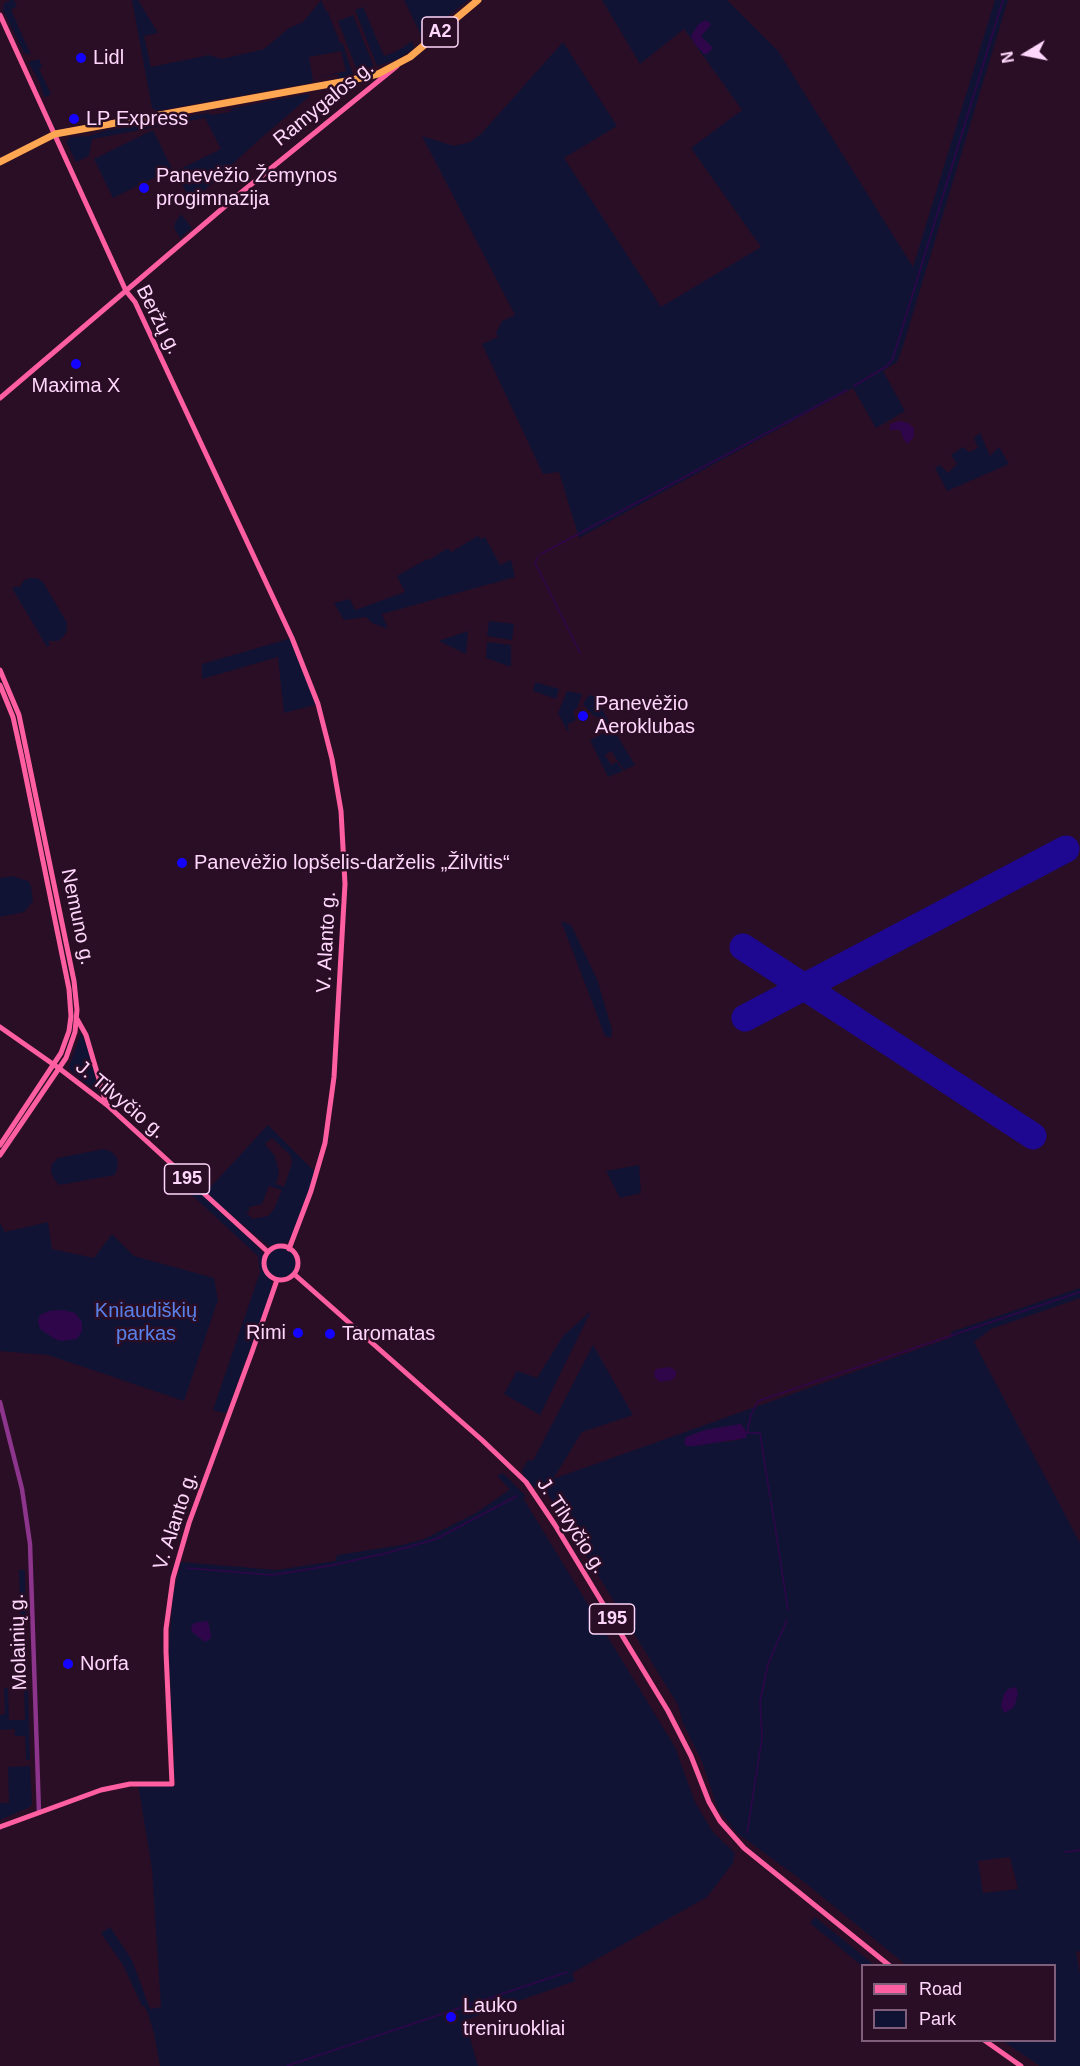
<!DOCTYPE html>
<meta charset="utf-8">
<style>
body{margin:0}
#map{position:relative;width:1080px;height:2066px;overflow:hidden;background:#2a0e26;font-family:Helvetica,sans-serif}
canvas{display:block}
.legend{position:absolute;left:861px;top:1964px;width:195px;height:78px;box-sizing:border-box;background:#2a0e26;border:2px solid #7f5e7c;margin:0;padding:8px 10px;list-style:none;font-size:18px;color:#ffd7fc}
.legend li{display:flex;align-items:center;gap:12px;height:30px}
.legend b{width:30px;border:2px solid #7f5e7c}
.north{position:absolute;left:996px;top:24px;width:60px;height:60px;-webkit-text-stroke:4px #2a0e26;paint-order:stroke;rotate:260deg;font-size:16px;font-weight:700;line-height:24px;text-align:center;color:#ffd7fc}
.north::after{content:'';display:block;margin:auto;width:21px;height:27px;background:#ffd7fc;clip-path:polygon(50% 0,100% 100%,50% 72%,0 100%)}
</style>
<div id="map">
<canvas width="1080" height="2066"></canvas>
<ul class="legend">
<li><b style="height:8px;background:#ff5ea0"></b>Road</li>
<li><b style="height:16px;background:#111335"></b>Park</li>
</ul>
<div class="north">N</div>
</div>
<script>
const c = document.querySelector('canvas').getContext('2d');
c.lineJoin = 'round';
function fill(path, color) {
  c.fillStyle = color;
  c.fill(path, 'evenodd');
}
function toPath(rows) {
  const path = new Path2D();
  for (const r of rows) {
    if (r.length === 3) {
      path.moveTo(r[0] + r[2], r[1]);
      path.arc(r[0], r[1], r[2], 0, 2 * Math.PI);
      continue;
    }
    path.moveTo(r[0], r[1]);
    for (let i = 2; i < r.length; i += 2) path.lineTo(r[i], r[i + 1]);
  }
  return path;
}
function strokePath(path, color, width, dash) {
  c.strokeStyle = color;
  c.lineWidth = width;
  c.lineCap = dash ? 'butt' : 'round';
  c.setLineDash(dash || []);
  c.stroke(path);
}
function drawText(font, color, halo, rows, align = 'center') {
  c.font = font + ' Helvetica,sans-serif';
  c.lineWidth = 5;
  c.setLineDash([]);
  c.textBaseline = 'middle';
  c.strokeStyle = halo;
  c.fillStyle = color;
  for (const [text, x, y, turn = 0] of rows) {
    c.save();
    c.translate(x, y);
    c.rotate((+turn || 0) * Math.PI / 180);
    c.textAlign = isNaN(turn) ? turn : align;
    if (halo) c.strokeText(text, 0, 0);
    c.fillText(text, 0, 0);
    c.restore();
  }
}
fill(toPath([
 [11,0,14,0,17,6,11,10,31,55,24,53,3,10,4,3],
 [132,0,138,0,158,33,144,36,151,67,209,55,222,59,264,49,289,28,303,22,321,0,326,11,328,12,340,43,343,44,353,75,338,79,339,74,317,78,346,71,341,51,309,57,313,81,310,83,156,111,152,108],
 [404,0,468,0,422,37],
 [602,0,727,0,778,51,913,267,995,0,1008,0,903,346,897,362,883,371,905,411,876,428,853,388,579,538,559,472,543,474,482,344,498,337,496,333,502,321,515,315,422,136,454,146,470,142,481,134,563,42,617,126,564,158,661,307,761,247,691,148,742,110,684,29,640,64],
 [363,7,384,56,399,50,412,41,414,48,398,59,377,66,355,10],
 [353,15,374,67,357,70,338,21],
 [39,59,42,67,39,69,51,94,48,96,44,97,39,81,28,62],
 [308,94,310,96,261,138,200,194,193,206,176,171,221,149,205,118,92,139,89,156,76,162,66,142,70,137,89,136,104,131,208,113,212,115,230,112,233,108],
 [153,130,172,169,113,198,94,159],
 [181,214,192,228,180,238,174,228,175,223],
 [980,433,990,456,999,447,1009,464,947,491,935,468,940,465,948,473,957,464,951,455,963,447,969,452,978,448,974,438],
 [478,536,481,539,485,537,500,565,511,560,515,577,382,614,388,629,372,623,366,617,344,620,334,603,350,599,355,610,405,592,397,576,427,559,429,560,448,548,451,552],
 [30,578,37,578,43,582,67,623,67,630,64,636,58,641,48,641,50,645,47,647,12,588,17,586,19,588,24,580],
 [489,621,514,624,512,640,487,636],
 [468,631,466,654,439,641],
 [292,638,318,704,284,713,278,657,202,679,202,664],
 [487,642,511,645,511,667,486,658],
 [535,682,559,689,556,699,533,691],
 [567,691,582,694,577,708,573,712,576,720,567,725,569,731,568,732,558,713],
 [589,695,595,696,610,724,605,728,601,720,592,714,583,704],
 [613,729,635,765,624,770,611,751,605,755,611,765,617,762,623,771,608,777,590,740],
 [12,876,28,881,31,886,33,901,24,912,0,917,0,878],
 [561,921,571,925,597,979,612,1030,611,1038,605,1036],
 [81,1033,88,1049,98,1089,97,1092,71,1071,69,1067],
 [268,1125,317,1174,301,1221,288,1242,271,1246,267,1245,205,1193],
 [272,1138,290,1155,292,1163,284,1187,276,1184,279,1173,275,1156,265,1144],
 [269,1186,282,1190,274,1209,268,1216,253,1219,246,1213,249,1211,249,1207,262,1204],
 [104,1149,112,1152,117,1158,118,1166,115,1175,59,1185,54,1179,51,1172,52,1164,58,1158],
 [639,1165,641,1193,620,1198,606,1171],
 [173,1168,259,1248,263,1254,263,1269,272,1282,270,1295,227,1411,224,1413,213,1410,260,1272,258,1256,168,1173],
 [48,1222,52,1249,94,1258,112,1234,134,1256,214,1278,218,1300,184,1401,48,1355,0,1351,0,1223,5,1232],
 [281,1263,15],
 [1080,1288,1080,1298,991,1329,974,1342,1080,1543,1080,1951,1076,1952,1080,1974,1080,2066,1040,2066,1003,2041,1054,2040,1054,1966,906,1965,804,1882,737,1833,718,1809,702,1762,682,1721,678,1705,541,1483,535,1488,524,1476,522,1470,528,1460,533,1461,593,1345,633,1415,582,1432,553,1479,952,1337,951,1332],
 [741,1424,747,1433,739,1440,687,1446],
 [1010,1857,1018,1889,983,1893,978,1861],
 [591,1311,540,1415,504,1394,517,1371,537,1378,563,1336],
 [503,1473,526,1496,523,1498,675,1747,695,1802,713,1832,735,1853,733,1863,707,1897,572,1973,575,1981,465,2020,478,2066,160,2066,154,2033,147,2011,144,2006,142,2006,123,1965,101,1933,110,1927,132,1960,150,2009,161,2007,152,1869,138,1784,176,1783,174,1776,174,1739,172,1727,169,1650,173,1595,181,1562,276,1570,335,1561,337,1555,402,1545,424,1539,476,1513,509,1490,509,1488,497,1476],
 [19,1570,25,1570,27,1679,22,1679],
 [24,1684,28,1684,30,1760,26,1760,25,1736,15,1736,15,1729,0,1730,0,1715,5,1714,4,1688,8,1688,9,1720,25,1720],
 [30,1766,32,1804,30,1807,0,1820,0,1803,9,1803,8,1767],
 [815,1917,872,1963,870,1965,862,1966,810,1923]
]), '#111335');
fill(toPath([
 [705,20,709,22,711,25,701,36,713,48,707,54,704,54,694,43,691,36,698,25],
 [899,421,908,423,914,428,914,436,908,444,904,440,900,430,890,430,890,424],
 [62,1310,75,1313,82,1322,82,1331,77,1339,61,1341,55,1339,40,1329,38,1321,40,1315,49,1311],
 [670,1367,676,1371,676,1376,672,1380,660,1382,655,1378,654,1372,656,1369],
 [741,1424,747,1433,746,1438,693,1446,687,1446,684,1443,686,1437,705,1430],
 [208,1621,211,1635,211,1638,205,1642,192,1632,191,1627,194,1623],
 [1016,1687,1018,1694,1014,1707,1005,1713,1002,1709,1001,1705,1004,1694,1008,1689]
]), '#30064b');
strokePath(toPath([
 [854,386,887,366,893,358,1003,0],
 [541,554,847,390],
 [538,556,535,563,580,653],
 [770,1497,760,1433,747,1433,751,1415,758,1401,1080,1292],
 [771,1501,788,1610],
 [187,1568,272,1575,328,1566,387,1553,436,1539,517,1496],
 [747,1833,762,1738,760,1701,768,1664,787,1620],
 [1065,1852,1080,1850],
 [287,2066,567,1972]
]), '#30064b', 1.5);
strokePath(toPath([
 [743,947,1033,1136],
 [745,1018,1066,849]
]), '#1e0892', 27);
strokePath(toPath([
 [0,1402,22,1489,30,1544,39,1813]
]), '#8d358d', 4.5);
strokePath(toPath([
 [0,15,126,291,135,302,292,638,318,704,332,759,341,811,345,884,334,1077,325,1143,311,1191,289,1249],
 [0,398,243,191,397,66],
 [0,670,19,715,74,981,77,1010,75,1032,66,1058,0,1155],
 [0,685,13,717,22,758,69,989,71,1016,69,1031,61,1053,0,1145],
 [77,1019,86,1035,106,1103],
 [0,1027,60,1069,107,1105,268,1252],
 [281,1263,17],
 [294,1274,482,1440,526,1482,555,1525,668,1711,691,1756,709,1802,720,1821,744,1848,890,1966],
 [0,1827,101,1790,130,1784,172,1784,166,1652,166,1629,173,1578,189,1523,252,1352,277,1280],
 [984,2040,1021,2066]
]), '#ff5ea0', 5);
strokePath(toPath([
 [0,162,55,134,352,80,378,74,410,57,478,0]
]), '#ffa652', 7);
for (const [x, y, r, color] of [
 [81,58,6,"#1303ff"],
 [74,119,6,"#1303ff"],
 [144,188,6,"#1303ff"],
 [76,364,6,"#1303ff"],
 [583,716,6,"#1303ff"],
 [182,863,6,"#1303ff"],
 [298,1333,6,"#1303ff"],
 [330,1334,6,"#1303ff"],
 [68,1664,6,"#1303ff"],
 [451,2017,6,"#1303ff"]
]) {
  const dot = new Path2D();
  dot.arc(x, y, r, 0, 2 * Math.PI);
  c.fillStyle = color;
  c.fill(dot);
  strokePath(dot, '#2a0e26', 2);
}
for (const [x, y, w] of [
 [440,32,36],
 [187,1179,45],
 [612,1619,45]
]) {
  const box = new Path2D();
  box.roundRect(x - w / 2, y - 15, w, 30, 4.5);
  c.fillStyle = '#2a0e26';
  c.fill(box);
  strokePath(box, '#ffd7fc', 1.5);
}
drawText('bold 18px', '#ffd7fc', null, [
 ["A2",440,32],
 ["195",187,1179],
 ["195",612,1619]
]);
drawText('20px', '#ffd7fc', '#2a0e26', [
 ["Lidl",93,58],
 ["LP Express",86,119],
 ["Panevėžio Žemynos",156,176],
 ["progimnazija",156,199],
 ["Maxima X",76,386,"center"],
 ["Panevėžio",595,704],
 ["Aeroklubas",595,727],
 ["Panevėžio lopšelis-darželis „Žilvitis“",194,863],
 ["Rimi",286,1333,"right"],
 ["Taromatas",342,1334],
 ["Norfa",80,1664],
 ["Lauko",463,2006],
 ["treniruokliai",463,2029]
], 'left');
drawText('20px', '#ffd7fc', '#2a0e26', [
 ["Ramygalos g.",324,104,-39],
 ["Beržų g.",158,320,63],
 ["Nemuno g.",77,917,78],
 ["V. Alanto g.",327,942,-87],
 ["J. Tilvyčio g.",120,1100,40],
 ["V. Alanto g.",176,1521,-72],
 ["J. Tilvyčio g.",571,1526,57],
 ["Molainių g.",19,1642,-92]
]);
drawText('20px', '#5882ea', '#2a0e26', [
 ["Kniaudiškių",146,1311],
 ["parkas",146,1334]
]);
</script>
